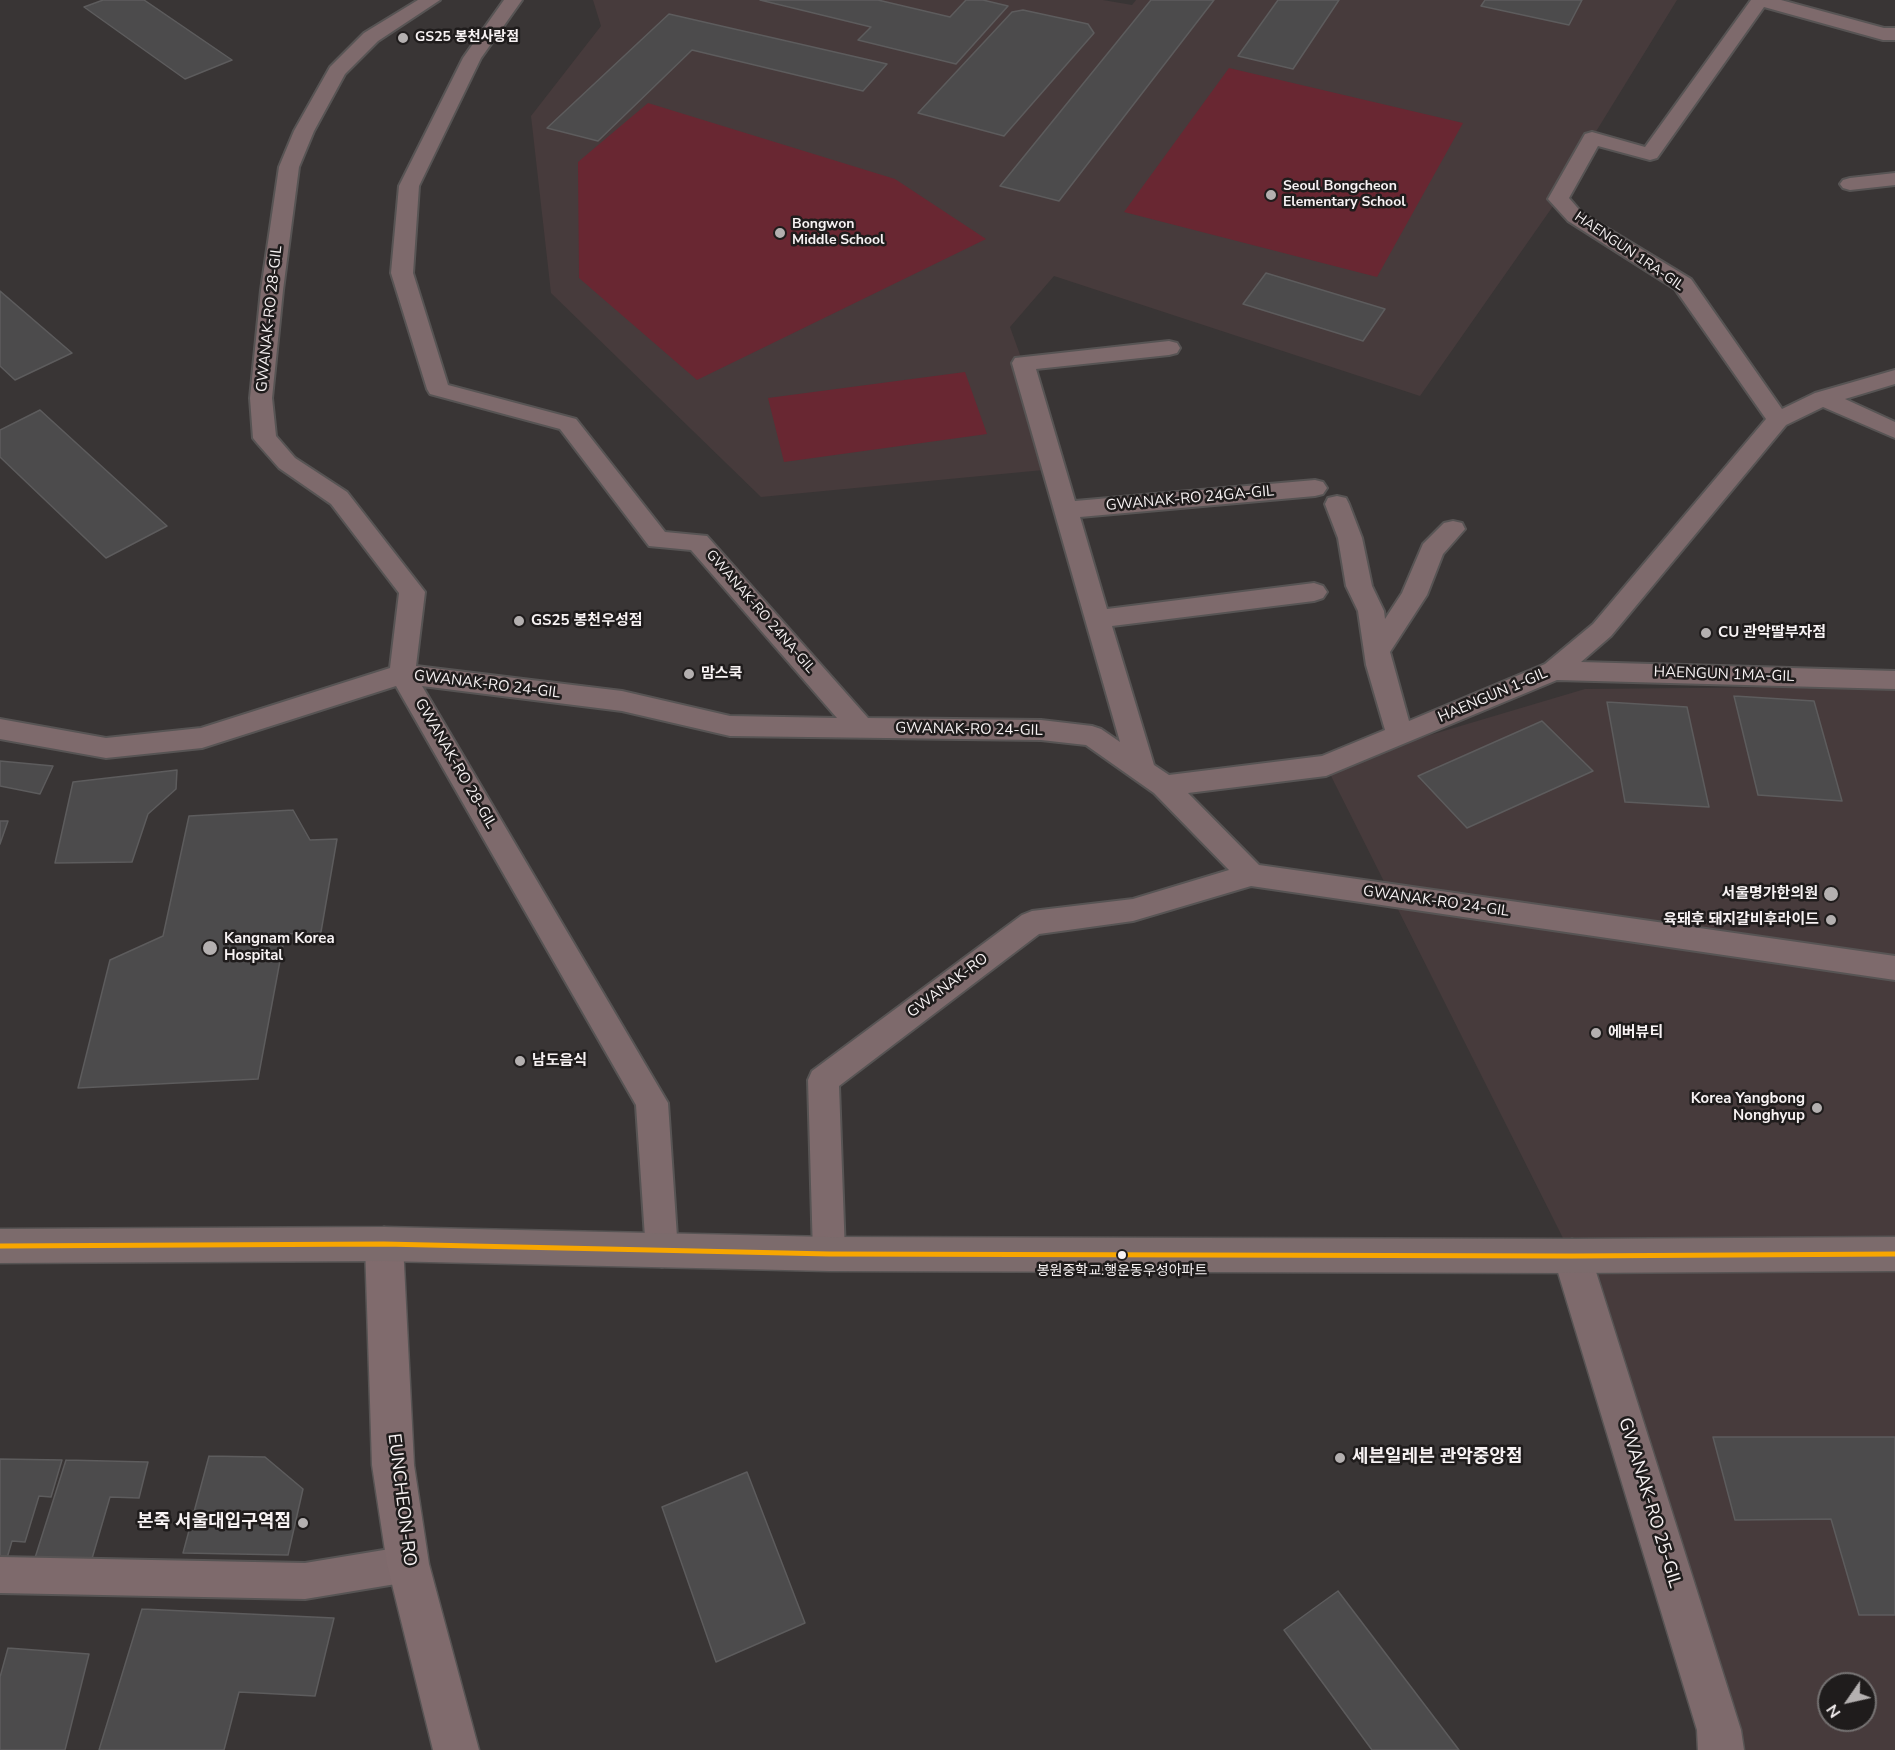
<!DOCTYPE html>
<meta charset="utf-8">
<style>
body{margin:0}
#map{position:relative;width:1895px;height:1750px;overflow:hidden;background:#393535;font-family:"Nunito Sans",sans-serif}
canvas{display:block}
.north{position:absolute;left:1817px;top:1672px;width:60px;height:60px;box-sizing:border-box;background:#1f1c1c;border:2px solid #757272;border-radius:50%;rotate:236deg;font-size:16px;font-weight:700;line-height:24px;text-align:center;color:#f7f2f3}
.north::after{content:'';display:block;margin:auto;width:21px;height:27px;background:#b4b0b0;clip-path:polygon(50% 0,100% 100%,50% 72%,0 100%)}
</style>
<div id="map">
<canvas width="1895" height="1750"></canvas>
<div class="north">N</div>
</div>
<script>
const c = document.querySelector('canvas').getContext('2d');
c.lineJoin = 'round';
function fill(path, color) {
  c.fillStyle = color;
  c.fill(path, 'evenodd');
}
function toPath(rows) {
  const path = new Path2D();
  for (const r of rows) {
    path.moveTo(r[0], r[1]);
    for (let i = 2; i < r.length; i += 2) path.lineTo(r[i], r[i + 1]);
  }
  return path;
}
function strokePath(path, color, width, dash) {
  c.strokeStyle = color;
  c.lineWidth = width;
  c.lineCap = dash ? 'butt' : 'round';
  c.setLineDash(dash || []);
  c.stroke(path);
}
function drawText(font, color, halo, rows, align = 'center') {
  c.font = font + ' "Nunito Sans","Noto Sans KR",sans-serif';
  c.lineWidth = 5;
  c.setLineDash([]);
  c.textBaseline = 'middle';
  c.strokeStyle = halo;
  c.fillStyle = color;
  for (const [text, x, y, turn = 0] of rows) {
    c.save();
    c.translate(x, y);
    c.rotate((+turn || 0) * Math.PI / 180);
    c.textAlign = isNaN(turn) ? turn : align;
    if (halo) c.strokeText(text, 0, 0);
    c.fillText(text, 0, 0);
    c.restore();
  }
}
fill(toPath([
 [593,0,1103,0,1132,5,1136,0,1677,0,1592,138,1558,199,1420,396,1054,276,1010,327,1023,363,1054,469,761,497,551,293,531,116,601,26],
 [1895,686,1895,1750,1721,1750,1572,1256,1326,766,1585,689],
 [1829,1684,1865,1684,1865,1720,1829,1720]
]), '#473b3c');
fill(toPath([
 [1229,68,1463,123,1377,277,1124,212],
 [648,103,895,179,986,239,697,380,579,278,578,162],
 [965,372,987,434,784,462,768,398]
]), '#692732');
const building = toPath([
 [103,0,144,0,232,60,185,79,84,7,103,0],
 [760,0,878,0,950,17,966,0,983,0,1008,6,956,64,858,40,871,27,760,0],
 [1151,0,1214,0,1059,201,1000,186,1151,0],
 [1278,0,1339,0,1293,69,1238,56,1278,0],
 [1485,0,1582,0,1569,25,1481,6,1485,0],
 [1023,10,1088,24,1094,33,1004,136,918,113,1012,12,1023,10],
 [669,14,887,64,863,91,692,50,598,141,547,128,669,14],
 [1266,273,1385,309,1363,341,1243,304,1266,273],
 [0,291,72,353,15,380,0,366,0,291],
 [40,410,167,526,106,558,0,457,0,430,40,410],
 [1734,696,1814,701,1842,801,1758,795,1734,696],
 [1607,702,1687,707,1709,807,1625,802,1607,702],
 [1542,721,1593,771,1467,828,1418,776,1542,721],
 [0,761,53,766,40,794,0,786,0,761],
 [177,770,176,789,148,814,132,862,55,863,73,782,177,770],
 [293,810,310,840,337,839,321,932,285,934,258,1079,78,1088,110,960,163,936,189,816,293,810],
 [0,821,8,821,0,844,0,821],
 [1713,1437,1895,1437,1895,1615,1859,1615,1831,1519,1735,1520,1713,1437],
 [209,1456,265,1457,303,1489,288,1555,183,1553,209,1456],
 [0,1459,62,1460,51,1497,39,1496,25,1542,12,1541,7,1558,0,1558,0,1459],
 [66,1460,148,1462,139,1498,110,1497,91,1562,34,1561,66,1460],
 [747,1472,805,1623,716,1662,662,1507,747,1472],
 [1338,1591,1459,1750,1372,1750,1284,1630,1338,1591],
 [142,1609,334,1618,315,1696,239,1692,224,1750,99,1750,142,1609],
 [8,1648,89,1654,65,1750,0,1750,0,1677,8,1648]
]);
fill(building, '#4c4b4c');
strokePath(building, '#5d5c5d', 1.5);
const lane = toPath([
 [418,0,440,0,378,41,345,74,314,131,299,167,283,290,272,398,276,436,295,458,347,492,425,592,416,666,622,691,730,716,837,718,691,550,649,546,560,429,430,394,427,389,391,273,399,186,463,58,504,0,522,0,481,58,419,186,413,273,448,385,576,419,665,532,707,536,868,718,1041,720,1092,726,1101,729,1120,742,1012,363,1015,358,1169,341,1177,343,1180,348,1177,353,1169,355,1036,369,1075,501,1315,480,1323,482,1327,488,1323,494,1315,496,1080,517,1107,609,1314,583,1323,586,1327,592,1323,598,1314,601,1112,626,1154,765,1169,775,1322,756,1385,730,1366,665,1358,611,1346,586,1338,538,1325,504,1328,498,1337,496,1346,498,1349,504,1362,538,1372,586,1384,611,1385,619,1402,593,1423,544,1444,523,1453,521,1462,523,1465,529,1443,554,1427,595,1390,652,1409,721,1545,664,1593,624,1766,419,1675,289,1568,221,1548,199,1585,134,1592,132,1645,147,1751,0,1781,0,1884,28,1895,28,1895,40,1883,40,1764,7,1657,158,1650,160,1598,146,1569,198,1582,213,1691,279,1782,409,1815,393,1895,370,1895,384,1845,399,1895,422,1895,438,1823,407,1786,425,1611,636,1581,662,1895,671,1895,689,1557,680,1326,776,1188,793,1259,865,1895,956,1895,980,1251,886,1133,921,1039,934,839,1086,845,1254,841,1264,829,1269,817,1264,813,1254,808,1080,812,1071,1022,915,1032,911,1133,899,1229,870,1154,793,1086,745,1041,740,730,736,622,711,422,686,668,1103,678,1252,674,1262,662,1267,650,1262,646,1252,636,1105,396,686,202,748,106,758,0,739,0,719,106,738,201,728,390,668,399,593,331,504,279,468,257,443,253,438,250,398,261,290,279,167,294,131,330,67,364,33,418,0],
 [1895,173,1895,185,1850,190,1843,188,1840,184,1843,180,1850,178,1895,173],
 [408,1546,421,1551,426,1564,421,1577,408,1582,305,1599,0,1593,0,1557,305,1563,408,1546]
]);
const street = toPath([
 [1572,1239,1586,1244,1591,1256,1741,1730,1744,1750,1698,1750,1697,1730,1553,1256,1558,1244,1572,1239]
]);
const secondary = toPath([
 [384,1227,397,1232,403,1244,414,1465,429,1564,479,1750,433,1750,387,1564,372,1465,365,1244,371,1232,384,1227]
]);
const primary = toPath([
 [384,1227,829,1237,1572,1239,1895,1237,1895,1271,1572,1273,829,1271,384,1261,0,1263,0,1229,384,1227]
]);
strokePath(lane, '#575454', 4);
strokePath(street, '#575454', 3);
strokePath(secondary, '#575454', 3);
strokePath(primary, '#575454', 3);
fill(lane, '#7e6a6c');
fill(street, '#7e6a6c');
fill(secondary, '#806b6d');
fill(primary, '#7c6b6c');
strokePath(toPath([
 [0,1246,384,1244,829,1254,1572,1256,1895,1254]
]), '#f7a600', 5);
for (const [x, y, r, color] of [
 [403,38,6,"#b4b0b0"],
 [1271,195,6,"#b4b0b0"],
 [780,233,6,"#b4b0b0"],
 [519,621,6,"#b4b0b0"],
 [1706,633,6,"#b4b0b0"],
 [689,674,6,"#b4b0b0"],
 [1831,894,8,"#b4b0b0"],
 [1831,920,6,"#b4b0b0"],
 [210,948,8,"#b4b0b0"],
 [1596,1033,6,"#b4b0b0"],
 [520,1061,6,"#b4b0b0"],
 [1817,1108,6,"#b4b0b0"],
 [1122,1255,5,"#f7f2f3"],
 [1340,1458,6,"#b4b0b0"],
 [303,1523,6,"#b4b0b0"]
]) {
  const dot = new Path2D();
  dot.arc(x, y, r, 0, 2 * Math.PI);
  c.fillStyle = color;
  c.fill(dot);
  strokePath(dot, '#1f1c1c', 2);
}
drawText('bold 14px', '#f7f2f3', '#1f1c1c', [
 ["GS25 봉천사랑점",415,38],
 ["Seoul Bongcheon",1283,187],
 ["Elementary School",1283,203],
 ["Bongwon",792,225],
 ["Middle School",792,241]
], 'left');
drawText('14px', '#f7f2f3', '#1f1c1c', [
 ["HAENGUN 1RA-GIL",1629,252,34],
 ["GWANAK-RO 24NA-GIL",760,612,49]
]);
drawText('14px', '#f7f2f3', '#1f1c1c', [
 ["봉원중학교.행운동우성아파트",1122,1272]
]);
drawText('15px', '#f7f2f3', '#1f1c1c', [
 ["GWANAK-RO 28-GIL",270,319,-84],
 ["GWANAK-RO 24GA-GIL",1190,499,-5],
 ["HAENGUN 1MA-GIL",1724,675,2],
 ["GWANAK-RO 24-GIL",487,685,7],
 ["HAENGUN 1-GIL",1493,696,-23],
 ["GWANAK-RO 24-GIL",969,730,1],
 ["GWANAK-RO 28-GIL",455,764,60],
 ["GWANAK-RO 24-GIL",1436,902,8],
 ["GWANAK-RO",948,986,-37]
]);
drawText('bold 15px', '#f7f2f3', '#1f1c1c', [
 ["GS25 봉천우성점",531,621],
 ["CU 관악딸부자점",1718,633],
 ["맘스쿡",701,674],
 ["서울명가한의원",1818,894,"right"],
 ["육돼후 돼지갈비후라이드",1819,920,"right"],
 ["Kangnam Korea",224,939],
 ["Hospital",224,956],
 ["에버뷰티",1608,1033],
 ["남도음식",532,1061],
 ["Korea Yangbong",1805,1099,"right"],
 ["Nonghyup",1805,1116,"right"]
], 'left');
drawText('bold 18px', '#f7f2f3', '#1f1c1c', [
 ["세븐일레븐 관악중앙점",1352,1458],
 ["본죽 서울대입구역점",291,1523,"right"]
], 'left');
drawText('18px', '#f7f2f3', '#1f1c1c', [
 ["EUNCHEON-RO",401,1500,83],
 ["GWANAK-RO 25-GIL",1649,1503,73]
]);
</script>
